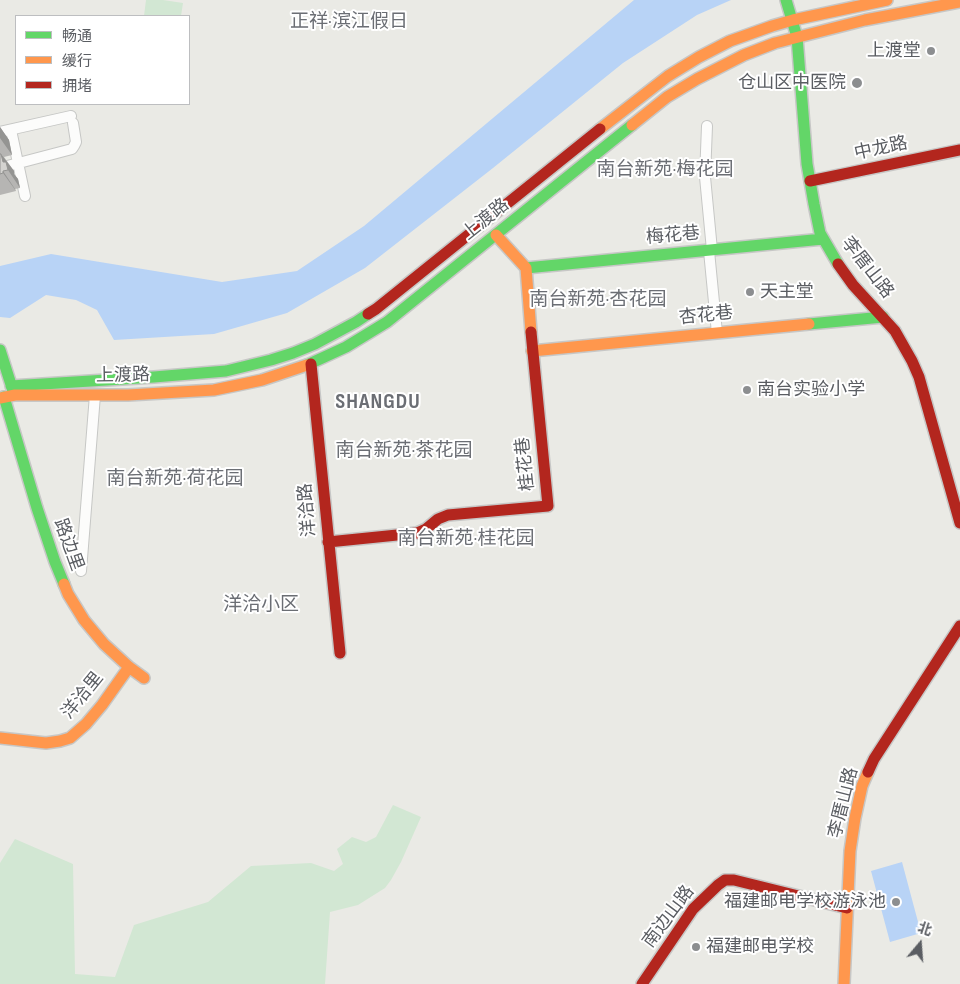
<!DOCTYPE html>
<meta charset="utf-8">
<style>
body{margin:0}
#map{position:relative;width:960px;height:984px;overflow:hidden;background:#eaeae5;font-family:"Sofia Sans Condensed","Noto Sans SC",sans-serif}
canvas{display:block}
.legend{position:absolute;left:15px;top:15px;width:175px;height:90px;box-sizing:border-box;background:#fff;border:1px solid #bdbec0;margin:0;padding:6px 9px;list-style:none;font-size:15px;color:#5a5d62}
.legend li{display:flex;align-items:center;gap:10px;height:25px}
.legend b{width:25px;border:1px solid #bdbec0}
.north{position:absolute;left:895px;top:919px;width:50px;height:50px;-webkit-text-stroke:4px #fff;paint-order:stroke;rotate:18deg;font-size:14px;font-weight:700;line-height:20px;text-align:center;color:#5a5d62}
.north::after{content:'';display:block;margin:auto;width:18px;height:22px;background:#5a5d62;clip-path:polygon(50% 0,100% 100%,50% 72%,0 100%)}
</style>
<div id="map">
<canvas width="960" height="984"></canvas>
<ul class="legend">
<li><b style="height:6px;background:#63d668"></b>畅通</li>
<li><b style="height:6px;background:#ff974d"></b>缓行</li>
<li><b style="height:6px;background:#b3261e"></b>拥堵</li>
</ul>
<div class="north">北</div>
</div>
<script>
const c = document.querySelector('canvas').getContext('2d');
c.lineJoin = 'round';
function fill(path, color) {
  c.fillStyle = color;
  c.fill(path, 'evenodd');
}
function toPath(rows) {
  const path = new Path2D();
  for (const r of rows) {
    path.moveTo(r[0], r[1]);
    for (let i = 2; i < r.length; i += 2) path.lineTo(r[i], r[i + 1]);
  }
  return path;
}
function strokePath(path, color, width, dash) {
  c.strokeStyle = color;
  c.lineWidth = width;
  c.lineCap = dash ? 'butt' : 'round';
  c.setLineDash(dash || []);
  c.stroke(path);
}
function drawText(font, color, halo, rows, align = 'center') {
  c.font = font + ' "Sofia Sans Condensed","Noto Sans SC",sans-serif';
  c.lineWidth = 4;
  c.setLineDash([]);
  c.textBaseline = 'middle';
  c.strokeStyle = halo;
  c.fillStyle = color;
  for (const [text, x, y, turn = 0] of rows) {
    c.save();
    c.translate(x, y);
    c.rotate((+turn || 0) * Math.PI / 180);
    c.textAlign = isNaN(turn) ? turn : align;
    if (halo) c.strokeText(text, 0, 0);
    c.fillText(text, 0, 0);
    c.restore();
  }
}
fill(toPath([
 [146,0,163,0,183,3,181,16,144,16],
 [393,805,421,817,401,862,391,880,385,888,358,905,330,912,325,984,0,984,0,863,15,839,73,864,75,974,115,977,134,925,208,902,251,866,311,863,334,871,343,864,337,849,352,837,366,842,376,837]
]), '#d2e7d3');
fill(toPath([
 [634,0,731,0,697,15,623,63,493,168,365,268,287,313,214,334,114,340,97,310,76,300,46,295,10,318,0,317,0,266,51,254,222,282,297,271,364,226],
 [902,862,921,933,890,942,871,871]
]), '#b8d3f6');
const street = toPath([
 [707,126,705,177,712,250],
 [11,130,25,196],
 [0,132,71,116],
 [0,168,72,149,74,146,76,142,73,123],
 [709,251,717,333],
 [81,571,95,395]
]);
const fast = toPath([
 [786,0,797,37,807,164,814,204,820,233,838,264],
 [526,268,823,239],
 [809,324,883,317],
 [0,350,14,394],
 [307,365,346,347,387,322,632,125],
 [11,386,154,377,226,371,271,360,293,353,315,344,356,322,368,314],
 [4,397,37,508,55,562,64,584]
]);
const slow = toPath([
 [632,125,667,97,697,79,744,55,775,43,865,20,960,2],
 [600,129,668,76,699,57,730,41,772,26,793,20,887,0],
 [496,235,526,268,531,332],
 [532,351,809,324],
 [0,398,15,395,128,395,214,390,262,380,307,365],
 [64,584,68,594,84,620,104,644,129,667,144,678],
 [0,738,46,743,60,741,70,738,86,724,102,705,129,667],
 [844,984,850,851,855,818,862,786,868,772]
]);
const jam = toPath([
 [810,181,960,150],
 [838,264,853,285,895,331,912,361,919,377,960,523],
 [368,314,376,309,600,129],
 [311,364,340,653],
 [328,542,417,533,426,529,438,519,448,515,548,506,531,332],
 [868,772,874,759,960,626],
 [642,984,693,909,718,885,725,880,734,880,847,908]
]);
strokePath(street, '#c6c7c5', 12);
strokePath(fast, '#c7c7c6', 14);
strokePath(slow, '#c7c7c6', 14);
strokePath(jam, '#c7c7c6', 14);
strokePath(street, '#fcfcfb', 10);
strokePath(fast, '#63d668', 11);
strokePath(slow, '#ff974d', 11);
strokePath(jam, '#b3261e', 11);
fill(toPath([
 [0,127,9,140,12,155,4,157,14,171,14,174,18,179,20,188,15,189,16,191,0,195]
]), '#b6b5b3');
fill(toPath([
 [0,127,9,140,12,155,0,138],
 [1,154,14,171,14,174,18,179,20,188,8,170,3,162],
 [3,171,15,189,16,191,3,173]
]), '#949492');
const building = toPath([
 [0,154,1,154,3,162,6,162,8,170,3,171,3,173,0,174,0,154]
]);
fill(building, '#d4d3d0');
strokePath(building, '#949492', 1);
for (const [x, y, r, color] of [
 [931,51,5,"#8c8e90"],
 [857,83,6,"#8c8e90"],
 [750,292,5,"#8c8e90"],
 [747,390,5,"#8c8e90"],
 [896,902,5,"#8c8e90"],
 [696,947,5,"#8c8e90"]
]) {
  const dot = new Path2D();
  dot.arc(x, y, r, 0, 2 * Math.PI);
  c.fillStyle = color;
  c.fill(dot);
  strokePath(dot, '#fff', 2);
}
drawText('18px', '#5a5d62', '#fff', [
 ["上渡堂",921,51],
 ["仓山区中医院",846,83],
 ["天主堂",760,292,"left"],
 ["南台实验小学",757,390,"left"],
 ["福建邮电学校游泳池",886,902],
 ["福建邮电学校",706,947,"left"]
], 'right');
drawText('18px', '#5a5d62', '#fff', [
 ["中龙路",881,149,-12],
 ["上渡路",486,220,-39],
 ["梅花巷",673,236,-5],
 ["李厝山路",867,268,52],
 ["杏花巷",706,316,-6],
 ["上渡路",123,376,-1],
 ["桂花巷",526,464,-96],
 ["洋洽路",308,510,-95],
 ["路边里",68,545,70],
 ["洋洽里",83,696,-51],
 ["李厝山路",844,803,-76],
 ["南边山路",669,917,-53]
]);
drawText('19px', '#6b6e74', '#fff', [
 ["正祥·滨江假日",349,22],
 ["南台新苑·梅花园",665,170],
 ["南台新苑·杏花园",598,300],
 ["南台新苑·茶花园",404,451],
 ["南台新苑·荷花园",175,479],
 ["南台新苑·桂花园",466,539],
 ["洋洽小区",261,605]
]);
c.letterSpacing = '1px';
drawText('bold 22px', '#6b6e74', '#fff', [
 ["SHANGDU",378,402]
]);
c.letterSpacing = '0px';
</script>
